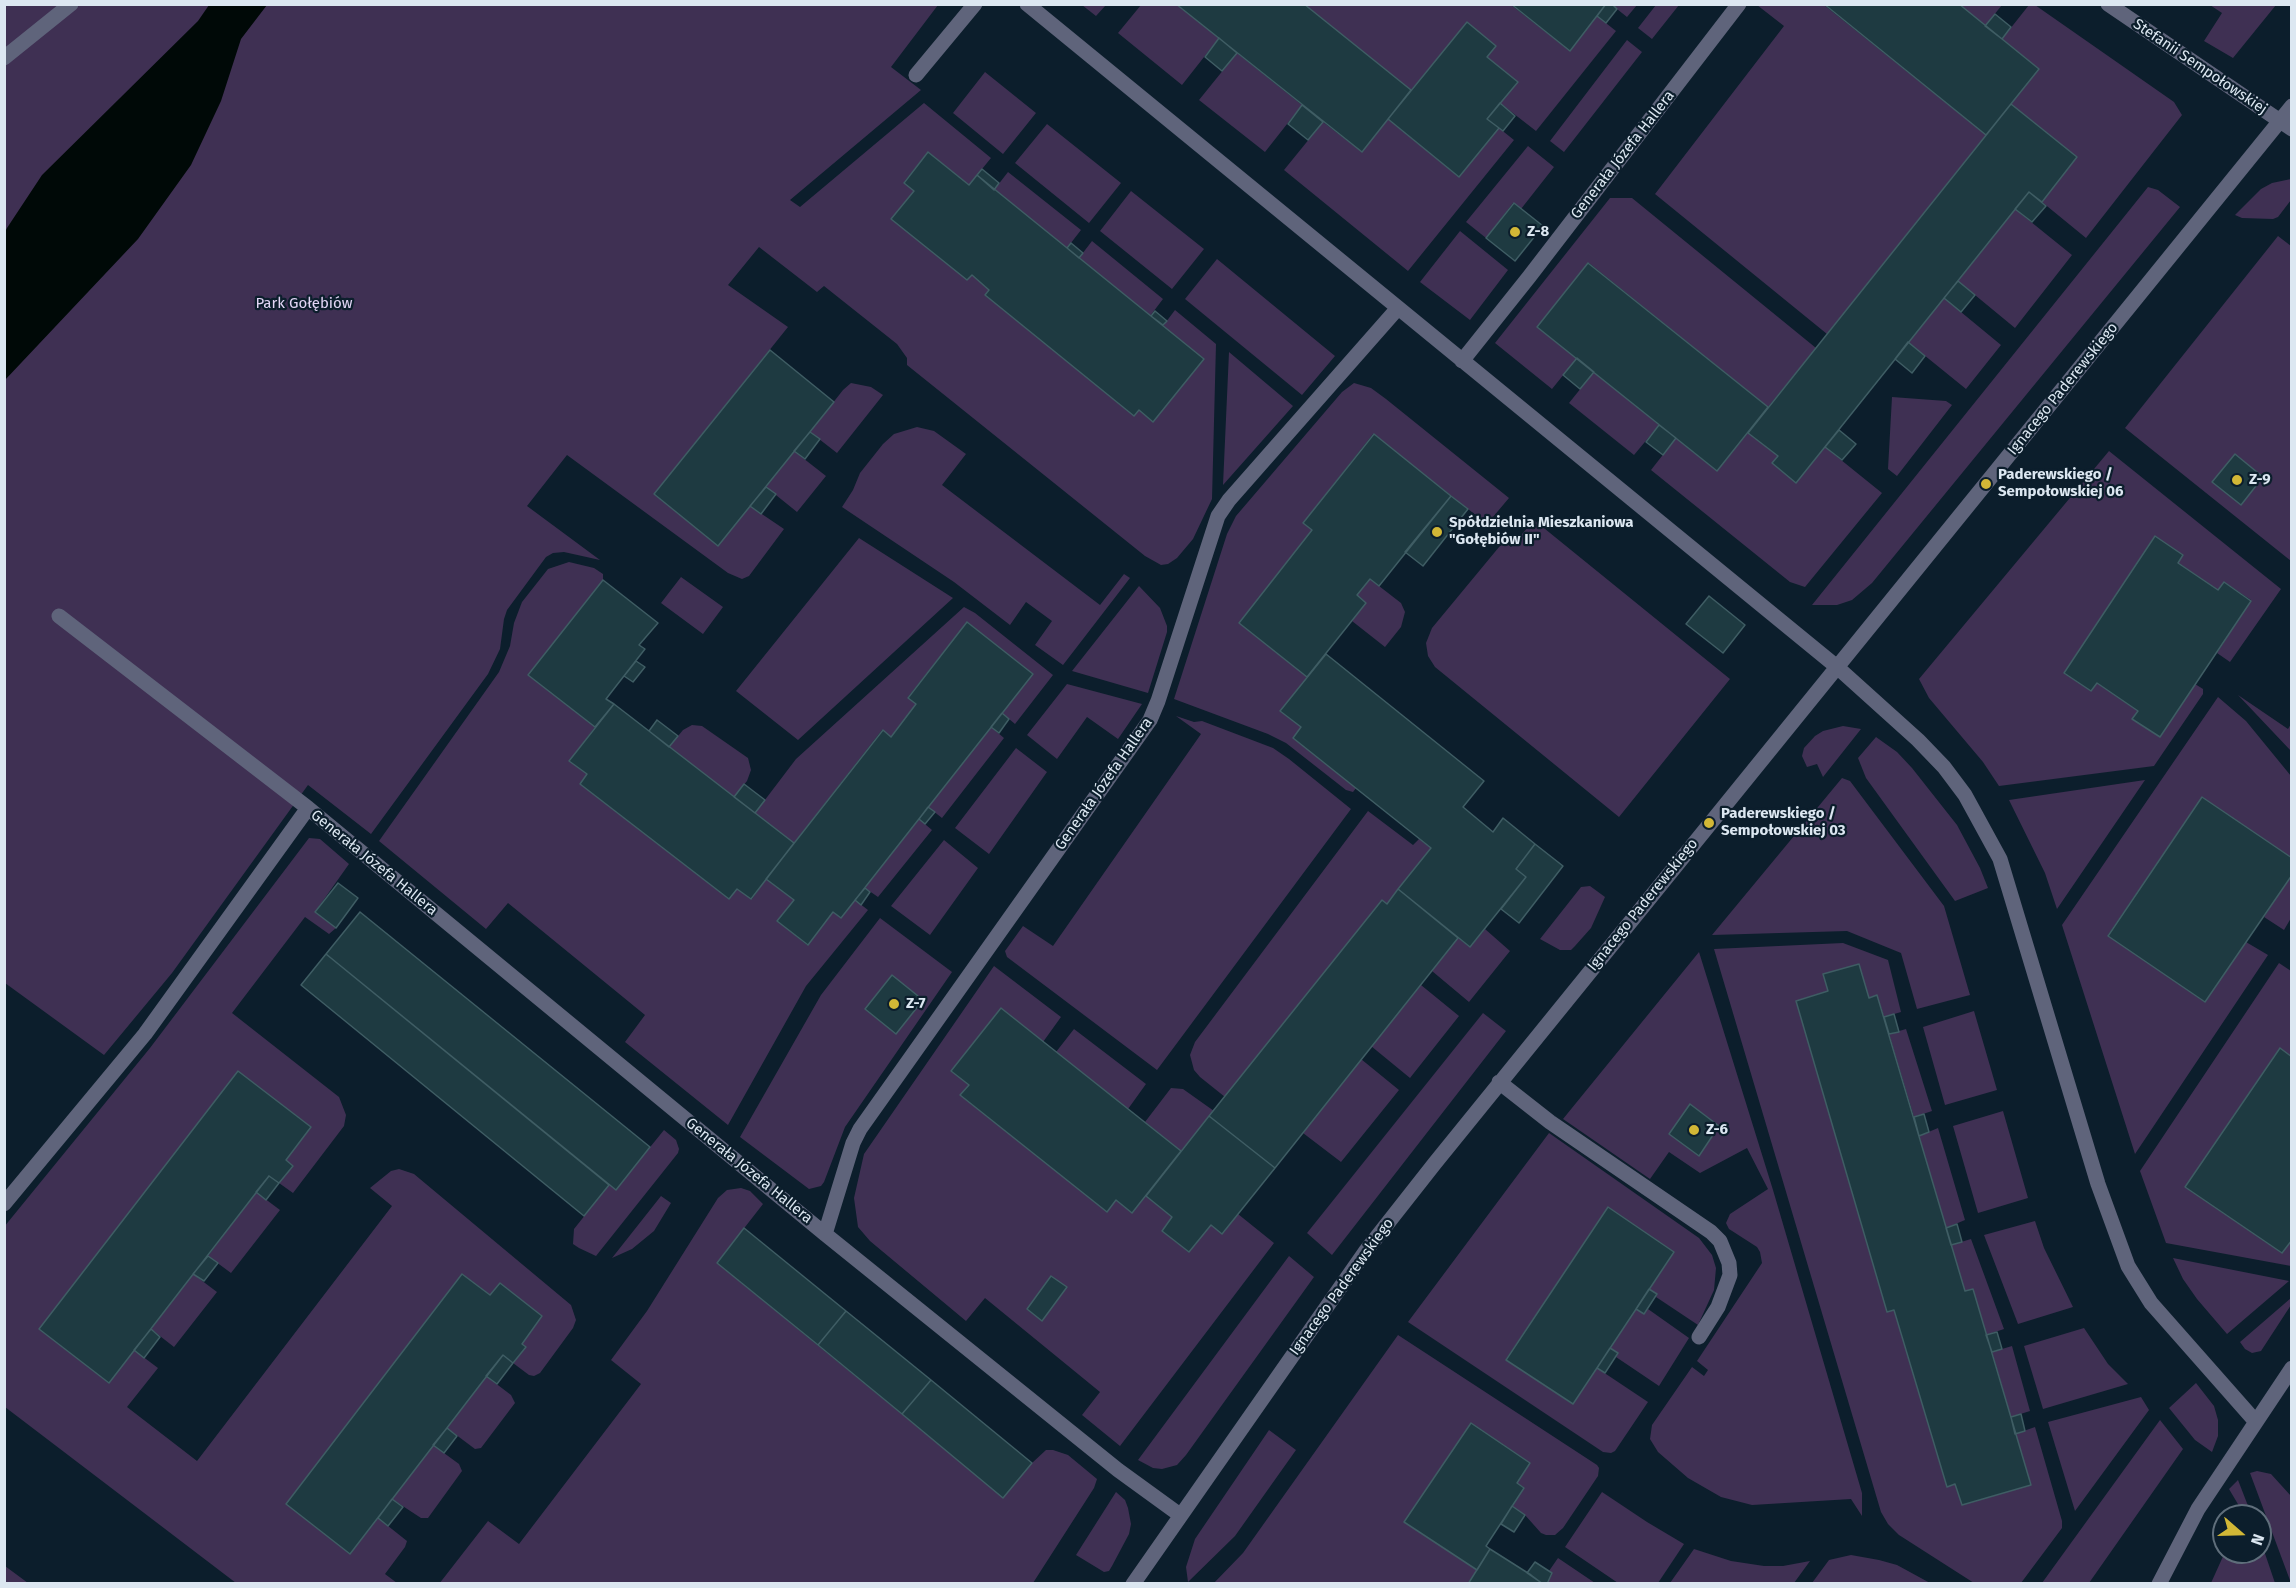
<!DOCTYPE html>
<meta charset="utf-8">
<style>
body{margin:0}
#map{position:relative;width:2296px;height:1588px;overflow:hidden;background:#0c1e2c;font-family:"Fira Sans",sans-serif}
canvas{display:block}
.frame{position:absolute;inset:0;border:6px solid #dce7f1;pointer-events:none}
.north{position:absolute;left:2212px;top:1504px;width:60px;height:60px;box-sizing:border-box;background:#0c1e2c;border:2px solid #5f6e7b;border-radius:50%;rotate:110deg;font-size:16px;font-weight:700;line-height:24px;text-align:center;color:#dce7f1}
.north::after{content:'';display:block;margin:auto;width:21px;height:27px;background:#d2b736;clip-path:polygon(50% 0,100% 100%,50% 72%,0 100%)}
</style>
<div id="map">
<canvas width="2296" height="1588"></canvas>
<div class="frame"></div>
<div class="north">N</div>
</div>
<script>
const c = document.querySelector('canvas').getContext('2d');
c.lineJoin = 'round';
function fill(path, color) {
  c.fillStyle = color;
  c.fill(path, 'evenodd');
}
function toPath(rows) {
  const path = new Path2D();
  for (const r of rows) {
    path.moveTo(r[0], r[1]);
    for (let i = 2; i < r.length; i += 2) path.lineTo(r[i], r[i + 1]);
  }
  return path;
}
function strokePath(path, color, width, dash) {
  c.strokeStyle = color;
  c.lineWidth = width;
  c.lineCap = dash ? 'butt' : 'round';
  c.setLineDash(dash || []);
  c.stroke(path);
}
function drawText(font, color, halo, rows, align = 'center') {
  c.font = font + ' "Fira Sans",sans-serif';
  c.lineWidth = 4.5;
  c.setLineDash([]);
  c.textBaseline = 'middle';
  c.strokeStyle = halo;
  c.fillStyle = color;
  for (const [text, x, y, turn = 0] of rows) {
    c.save();
    c.translate(x, y);
    c.rotate((+turn || 0) * Math.PI / 180);
    c.textAlign = isNaN(turn) ? turn : align;
    if (halo) c.strokeText(text, 0, 0);
    c.fillText(text, 0, 0);
    c.restore();
  }
}
fill(toPath([
 [1176,4,1219,38,1182,85,1118,33,1141,5],
 [4,5,938,5,891,67,921,90,790,200,800,207,924,103,991,158,969,185,928,152,904,182,914,191,967,280,972,275,989,290,985,295,1134,416,1139,410,1153,422,1204,359,1163,326,1175,310,1216,344,1212,499,1193,539,1177,558,1168,564,1161,565,1145,556,907,365,907,358,897,344,824,286,817,292,759,247,728,285,788,327,654,494,718,546,750,506,784,529,749,576,742,579,728,573,567,455,527,506,600,560,564,552,553,553,546,557,507,610,504,619,500,649,488,674,371,834,308,785,172,973,104,1055,5,983],
 [1082,5,1106,5,1096,16],
 [1304,5,1511,5,1570,51,1597,16,1616,31,1536,131,1500,103,1518,82,1487,57,1467,23,1411,90],
 [1612,5,1637,5,1627,17],
 [1656,5,1679,5,1652,39,1638,28],
 [1757,5,1824,5,1986,135,1827,334,1655,194,1784,26],
 [1959,5,2002,5,1985,26],
 [2029,5,2035,5,2174,102,2182,115,2086,238,2042,202,2077,157,2011,104,2039,69,2002,39],
 [2210,5,2276,5,2233,58,2204,41,2222,13],
 [1627,40,1642,52,1564,152,1550,141],
 [1237,53,1302,105,1265,152,1199,100],
 [985,72,1036,113,1003,154,953,113],
 [1388,119,1459,177,1499,128,1514,140,1408,271,1284,170,1323,122,1362,152],
 [1047,124,1121,183,1089,223,1015,163],
 [1528,146,1554,167,1521,209,1513,203,1486,238,1466,222],
 [1008,172,1081,230,1067,248,994,190],
 [2291,179,2291,200,2278,217,2273,219,2242,218,2235,215,2261,189,2272,183],
 [2148,187,2158,190,2180,207,1872,583,1852,600,1837,605,1812,605],
 [1131,191,1204,249,1172,289,1100,231],
 [1610,198,1632,198,1816,348,1768,407,1589,263,1537,327,1577,358,1552,389,1495,343],
 [2015,209,2072,255,2015,328,1958,281],
 [1460,231,1508,270,1470,320,1420,282],
 [2278,236,2291,246,2291,561,2125,428],
 [1092,241,1163,299,1150,316,1079,258],
 [1217,259,1335,356,1302,395,1185,299],
 [1944,298,2001,345,1966,389,1908,342],
 [1229,352,1293,406,1223,485],
 [1594,372,1659,425,1634,455,1569,403],
 [851,383,871,387,883,395,837,453,810,432,843,390],
 [1354,383,1371,388,1386,399,1509,498,1487,524,1373,434,1303,523,1312,530,1239,623,1307,677,1281,711,1301,727,1293,738,1356,788,1353,792,1346,790,1286,743,1268,734,1174,699,1227,534,1236,516,1342,392],
 [1892,397,1946,401,1952,405,1897,476,1888,469],
 [917,427,934,431,966,454,942,485,1100,605,1124,574,1130,578,1063,665,1035,645,1052,621,1026,602,1010,625,954,582,842,507,853,490,860,473,883,444,894,434],
 [1748,433,1778,456,1772,463,1796,482,1825,447,1882,493,1805,587,1790,582,1651,470,1676,438,1717,471],
 [794,451,826,476,797,512,766,487],
 [2109,451,2281,589,2230,662,2217,653,2251,600,2224,582,2218,590,2178,563,2183,555,2154,537,2064,673,2091,691,2097,683,2138,711,2133,719,2160,737,2195,684,2203,689,2203,694,2154,766,1999,786,1983,762,1929,698,1919,679],
 [1534,520,1730,679,1619,817,1435,667,1428,656,1426,643,1432,628,1504,541,1511,547],
 [859,538,953,598,798,740,736,691],
 [569,562,594,568,603,574,603,580,529,675,595,727,570,760,587,774,580,784,729,899,737,889,752,899,766,879,794,900,778,921,807,945,833,912,841,918,855,900,868,910,806,986,728,1125,625,1042,645,1015,508,903,486,929,379,841,499,672,510,646,514,623,522,602,548,569],
 [681,577,723,607,703,634,661,603],
 [1370,579,1401,603,1405,612,1401,627,1385,647,1352,621,1366,603,1357,595],
 [1139,586,1160,608,1167,626,1167,632,1148,693,1072,671],
 [964,607,975,613,1053,675,1015,724,1002,713,1032,674,967,622,908,697,916,704,891,737,882,730,794,843,755,813,796,759],
 [1067,684,1142,704,1118,739,1087,717,1057,759,1027,735],
 [2238,695,2288,729,2291,724,2291,751],
 [2218,697,2246,721,2291,776,2291,858,2202,797,2108,935,2205,1002,2246,942,2268,955,2135,1154,2062,925],
 [1176,716,1194,722,1202,721,1273,748,1289,759,1351,809,1157,1070,1007,957,1005,951,1023,926,1053,946,1201,734],
 [692,725,702,726,748,758,751,770,747,781,734,797,669,747,683,730],
 [1843,726,1861,729,1823,777,1817,764,1807,767,1802,756,1804,748,1815,736,1823,731],
 [991,727,1004,738,942,818,928,807],
 [1876,737,1897,752,1912,768,1957,825,1980,868,1988,888,1955,901,1866,778,1858,758],
 [1016,748,1047,772,989,854,955,828],
 [1842,778,1850,781,1944,906,1970,995,1917,1009,1901,953,1847,931,1712,935],
 [2145,780,2057,909,2045,873,2009,800],
 [1368,811,1413,845,1419,839,1431,848,1387,904,1382,900,1225,1097,1200,1077,1194,1070,1190,1055,1195,1042],
 [919,819,932,830,878,897,865,888],
 [309,838,320,839,349,864,315,912,336,928,329,934,305,917,232,1013,339,1097,346,1115,344,1126,293,1193,279,1183,293,1166,286,1160,311,1127,238,1072,40,1329,109,1383,134,1350,158,1368,127,1407,197,1461,392,1206,370,1188,391,1171,399,1169,414,1174,571,1305,576,1320,573,1328,540,1373,534,1376,529,1375,513,1363,526,1347,522,1344,542,1316,500,1284,490,1295,462,1274,350,1554,378,1518,407,1541,405,1547,385,1574,397,1583,236,1583,5,1407,4,1227,150,1048],
 [944,840,978,868,930,935,891,906],
 [2291,875,2291,918,2284,930,2264,917],
 [1590,886,1605,897,1591,928,1575,946,1571,950,1560,950,1540,939,1581,887],
 [880,918,952,972,845,1127,824,1182,821,1186,809,1189,740,1137,821,995],
 [1485,929,1510,951,1469,1002,1432,971,1458,938,1470,947],
 [1843,943,1888,960,1901,1012,1884,1017,1877,995,1869,998,1859,964,1828,991,1796,1001,1887,1312,1894,1310,1947,1487,1955,1484,1962,1505,2031,1485,2015,1434,2035,1427,2062,1521,2062,1528,2021,1583,1974,1583,1899,1535,1888,1524,1881,1512,1714,949],
 [1699,952,1773,1190,1862,1493,1862,1516,1851,1499,1752,1505,1721,1497,1688,1478,1658,1452,1650,1439,1652,1425,1692,1367,1704,1376,1708,1370,1697,1361,1762,1263,1760,1252,1757,1247,1729,1229,1726,1223,1730,1214,1768,1189,1747,1148,1700,1173,1669,1152,1650,1179,1563,1119],
 [2279,963,2291,971,2291,1057,2279,1049,2185,1187,2282,1253,2291,1240,2291,1266,2166,1243,2140,1171],
 [994,966,1061,1017,1043,1042,1001,1008,951,1071,969,1085,960,1095,1106,1211,1116,1200,1132,1213,1146,1196,1172,1217,1162,1231,1189,1252,1211,1225,1223,1233,1238,1214,1274,1243,1120,1446,1082,1415,1100,1392,985,1298,966,1321,870,1241,858,1227,854,1198,864,1154],
 [1421,985,1459,1016,1410,1078,1371,1046],
 [1974,1011,1997,1090,1945,1105,1923,1027],
 [1483,1013,1506,1031,1332,1255,1307,1233],
 [1074,1029,1146,1084,1128,1109,1056,1052],
 [1906,1029,1932,1111,1914,1117,1889,1034],
 [1361,1059,1399,1090,1341,1162,1303,1133],
 [1171,1088,1183,1089,1214,1111,1181,1151,1145,1122],
 [2003,1111,2028,1198,1978,1213,1953,1126],
 [1938,1128,1965,1220,1946,1228,1919,1136],
 [664,1130,676,1140,679,1149,678,1153,596,1256,579,1248,573,1244,574,1229,609,1185,616,1189],
 [1549,1133,1699,1238,1712,1255,1716,1268,1714,1290,1698,1325,1656,1297,1657,1294,1649,1289,1674,1252,1608,1208,1506,1359,1572,1404,1597,1368,1648,1402,1615,1451,1611,1453,1603,1452,1408,1322],
 [741,1188,750,1191,763,1204,717,1263,1003,1497,1032,1463,1046,1450,1053,1450,1068,1455,1097,1479,1094,1488,1033,1583,439,1584,488,1521,519,1544,641,1384,611,1360,647,1311,718,1198,727,1190],
 [256,1192,280,1210,231,1273,208,1256],
 [661,1196,671,1203,654,1231,632,1249,612,1258],
 [2035,1221,2044,1248,2073,1307,2018,1324,1984,1235],
 [1971,1239,2004,1329,1986,1335,1973,1289,1965,1291,1951,1245],
 [1289,1256,1314,1277,1186,1455,1177,1465,1162,1469,1153,1468,1138,1460],
 [2173,1258,2289,1281,2227,1334,2197,1299,2183,1279],
 [193,1274,217,1292,174,1347,151,1329],
 [2291,1298,2291,1305,2261,1351,2252,1353,2245,1349,2240,1342],
 [1636,1309,1644,1314,1648,1309,1689,1338,1659,1386,1616,1357,1618,1353,1610,1348],
 [2084,1328,2108,1364,2128,1384,2043,1409,2024,1346],
 [1398,1335,1597,1465,1599,1468,1598,1476,1563,1528,1555,1535,1546,1535,1541,1533,1525,1515,1512,1506,1524,1488,1517,1483,1530,1463,1471,1423,1404,1522,1477,1570,1468,1583,1213,1584,1243,1553],
 [2012,1346,2030,1411,2011,1417,1992,1352],
 [486,1376,511,1395,515,1403,481,1448,475,1449,447,1428],
 [2196,1383,2214,1406,2218,1420,2218,1436,2212,1452,2195,1440,2169,1408],
 [2141,1397,2149,1410,2075,1511,2048,1422],
 [2160,1420,2183,1449,2089,1583,2042,1583],
 [1269,1430,1296,1450,1235,1536,1188,1582,1186,1567,1195,1539],
 [433,1445,459,1464,462,1471,428,1518,421,1518,392,1499],
 [2257,1471,2271,1474,2291,1496,2291,1583,2250,1473],
 [2238,1480,2250,1511,2252,1516,2245,1516,2229,1489],
 [1116,1492,1125,1500,1128,1508,1131,1524,1129,1534,1112,1566,1109,1571,1104,1572,1076,1555],
 [1602,1492,1647,1522,1684,1544,1658,1583,1618,1583,1565,1547],
 [2260,1539,2275,1583,2211,1583,2225,1552,2260,1552],
 [1694,1549,1731,1561,1764,1566,1783,1566,1810,1561,1794,1583,1670,1583],
 [1851,1555,1879,1560,1897,1565,1930,1583,1812,1583,1829,1560],
 [1558,1558,1595,1583,1547,1584,1552,1574,1549,1571],
 [4,1566,5,1566,28,1583,5,1583]
]), '#3f3053');
fill(toPath([
 [209,5,267,5,241,39,221,101,191,165,138,239,5,380,4,234,7,228,42,175,198,21]
]), '#000907');
const building = toPath([
 [1176,4,1304,4,1411,90,1362,152,1176,4],
 [1511,4,1606,4,1570,51,1511,4],
 [1606,4,1612,4,1617,9,1606,23,1597,16,1606,4],
 [1824,4,1959,4,2039,69,1986,135,1824,4],
 [1995,14,2011,27,2002,39,1985,26,1995,14],
 [1467,22,1496,46,1487,57,1518,82,1487,119,1499,128,1459,177,1388,119,1467,22],
 [1219,38,1237,53,1222,71,1205,57,1219,38],
 [1500,103,1515,116,1503,131,1487,119,1500,103],
 [2011,104,2077,157,2042,202,2029,192,1796,483,1772,463,1778,456,1748,433,2011,104],
 [1302,105,1323,122,1308,140,1288,124,1302,105],
 [928,152,969,185,977,175,1204,359,1153,422,1139,410,1134,416,985,295,989,290,972,275,967,280,891,219,914,191,904,183,928,152],
 [982,169,999,183,994,190,977,175,982,169],
 [2029,192,2046,206,2032,222,2015,209,2029,192],
 [1514,203,1543,226,1515,261,1486,238,1514,203],
 [1071,243,1083,253,1079,258,1067,248,1071,243],
 [1588,263,1768,407,1717,471,1537,327,1588,263],
 [1958,281,1975,295,1961,312,1944,298,1958,281],
 [1155,311,1167,321,1163,325,1151,316,1155,311],
 [1908,342,1925,356,1912,373,1895,359,1908,342],
 [770,350,834,402,718,546,654,494,770,350],
 [1577,358,1594,372,1580,389,1563,375,1577,358],
 [1659,425,1676,438,1663,455,1646,442,1659,425],
 [1839,430,1856,444,1842,460,1825,447,1839,430],
 [810,432,820,439,805,459,794,451,810,432],
 [1374,434,1451,496,1379,586,1370,579,1357,595,1366,603,1307,677,1239,623,1312,530,1303,523,1374,434],
 [2235,454,2263,477,2241,505,2212,482,2235,454],
 [766,487,776,494,761,514,750,506,766,487],
 [1451,496,1468,509,1423,566,1405,552,1451,496],
 [2155,536,2183,555,2178,563,2218,590,2224,582,2251,601,2160,737,2132,719,2138,711,2097,683,2091,691,2064,673,2155,536],
 [603,580,658,623,639,645,645,649,606,699,614,704,595,727,528,675,603,580],
 [1709,596,1745,625,1723,653,1686,624,1709,596],
 [967,622,1033,674,841,918,833,912,808,945,777,921,794,900,766,879,883,730,891,737,916,704,908,698,967,622],
 [1326,654,1484,781,1463,807,1493,832,1503,818,1535,844,1516,869,1526,877,1470,947,1398,889,1431,848,1293,738,1301,727,1280,711,1326,654],
 [636,661,645,667,633,682,624,676,636,661],
 [614,704,794,843,751,899,737,889,729,899,580,784,587,774,569,761,614,704],
 [1002,713,1009,719,999,733,991,727,1002,713],
 [657,720,678,736,669,747,649,731,657,720],
 [744,784,765,800,755,813,734,797,744,784],
 [2202,797,2292,858,2292,875,2205,1002,2108,936,2202,797],
 [928,807,935,812,925,824,919,819,928,807],
 [1535,844,1563,866,1519,923,1501,909,1526,877,1516,869,1535,844],
 [338,883,358,898,336,928,315,912,338,883],
 [865,888,870,892,861,905,855,900,865,888],
 [1398,889,1458,938,1275,1168,1209,1116,1382,900,1387,904,1398,889],
 [360,912,650,1147,616,1190,326,954,360,912],
 [326,954,609,1185,584,1216,301,985,326,954],
 [1859,964,1869,998,1877,995,1965,1291,1973,1289,2031,1485,1962,1505,1955,1484,1947,1487,1894,1310,1887,1312,1796,1001,1828,991,1823,974,1859,964],
 [892,975,923,1000,896,1034,865,1009,892,975],
 [1001,1008,1181,1151,1132,1213,1116,1200,1107,1212,960,1095,969,1085,951,1071,1001,1008],
 [1894,1014,1899,1032,1889,1034,1884,1017,1894,1014],
 [2280,1048,2292,1057,2292,1240,2282,1253,2185,1187,2280,1048],
 [238,1071,311,1127,286,1160,293,1166,279,1183,269,1176,109,1383,39,1329,238,1071],
 [1690,1104,1719,1126,1699,1156,1669,1134,1690,1104],
 [1924,1114,1929,1132,1919,1136,1914,1117,1924,1114],
 [1209,1116,1275,1168,1222,1234,1211,1225,1189,1252,1162,1231,1172,1217,1146,1196,1209,1116],
 [269,1176,279,1183,266,1200,256,1192,269,1176],
 [1608,1207,1674,1252,1573,1404,1506,1360,1608,1207],
 [1957,1224,1962,1242,1951,1245,1946,1228,1957,1224],
 [744,1228,846,1311,818,1345,717,1263,744,1228],
 [208,1256,218,1263,204,1281,193,1274,208,1256],
 [462,1274,490,1295,500,1283,542,1316,522,1344,526,1347,513,1363,503,1355,350,1554,286,1504,462,1274],
 [1051,1276,1067,1287,1042,1321,1027,1309,1051,1276],
 [1649,1289,1657,1294,1644,1314,1636,1309,1649,1289],
 [846,1311,931,1380,902,1414,818,1345,846,1311],
 [151,1329,160,1337,144,1358,134,1350,151,1329],
 [1997,1332,2002,1349,1992,1352,1986,1335,1997,1332],
 [1610,1348,1618,1353,1605,1373,1597,1368,1610,1348],
 [503,1355,513,1363,497,1384,486,1376,503,1355],
 [931,1380,1032,1463,1003,1498,902,1414,931,1380],
 [2021,1414,2025,1431,2015,1434,2011,1417,2021,1414],
 [1471,1423,1530,1463,1517,1483,1524,1488,1486,1546,1490,1549,1477,1570,1404,1522,1471,1423],
 [447,1428,457,1436,444,1453,433,1445,447,1428],
 [392,1499,403,1507,388,1526,378,1518,392,1499],
 [1512,1506,1525,1515,1514,1532,1501,1524,1512,1506],
 [1490,1549,1531,1575,1543,1584,1468,1584,1490,1549],
 [1535,1562,1552,1573,1547,1584,1543,1584,1527,1573,1535,1562]
]);
fill(building, '#1e3a41');
strokePath(building, '#3f5d64', 1.5);
strokePath(toPath([
 [1027,4,1837,667,1918,740,1944,767,1965,795,2000,859,2098,1184,2128,1266,2151,1303,2256,1422],
 [2108,4,2292,129],
 [4,58,71,4],
 [916,75,975,4],
 [1462,361,1529,277,1739,4],
 [59,616,308,808,825,1234,1118,1470,1180,1515],
 [1499,1082,1550,1122,1711,1232,1720,1241,1729,1263,1730,1275,1718,1307,1699,1337],
 [4,1204,145,1034,308,808],
 [825,1234,853,1143,860,1129,1150,720,1158,701,1218,516,1229,500,1398,308],
 [1133,1584,1365,1252,1435,1163,2292,106],
 [2159,1584,2198,1509,2292,1368]
]), '#5f647b', 15);
for (const [x, y, r, color] of [
 [1515,232,6,"#d2b736"],
 [2237,480,6,"#d2b736"],
 [1986,484,6,"#d2b736"],
 [1437,532,6,"#d2b736"],
 [1709,823,6,"#d2b736"],
 [894,1004,6,"#d2b736"],
 [1694,1130,6,"#d2b736"]
]) {
  const dot = new Path2D();
  dot.arc(x, y, r, 0, 2 * Math.PI);
  c.fillStyle = color;
  c.fill(dot);
  strokePath(dot, '#0c1e2c', 2);
}
drawText('15px', '#dce7f1', '#0c1e2c', [
 ["Stefanii Sempołowskiej",2200,67,34],
 ["Generała Józefa Hallera",1623,155,-52],
 ["Ignacego Paderewskiego",2063,389,-51],
 ["Generała Józefa Hallera",1104,784,-55],
 ["Generała Józefa Hallera",374,863,39],
 ["Ignacego Paderewskiego",1643,905,-51],
 ["Generała Józefa Hallera",749,1171,39],
 ["Ignacego Paderewskiego",1342,1287,-54]
]);
drawText('bold 15px', '#dce7f1', '#0c1e2c', [
 ["Z-8",1527,232],
 ["Paderewskiego /",1998,475],
 ["Sempołowskiej 06",1998,492],
 ["Z-9",2249,480],
 ["Spółdzielnia Mieszkaniowa",1449,523],
 ["\"Gołębiów II\"",1449,540],
 ["Paderewskiego /",1721,814],
 ["Sempołowskiej 03",1721,831],
 ["Z-7",906,1004],
 ["Z-6",1706,1130]
], 'left');
drawText('15px', '#e2d5f5', '#0c1e2c', [
 ["Park Gołębiów",304,304]
]);
</script>
